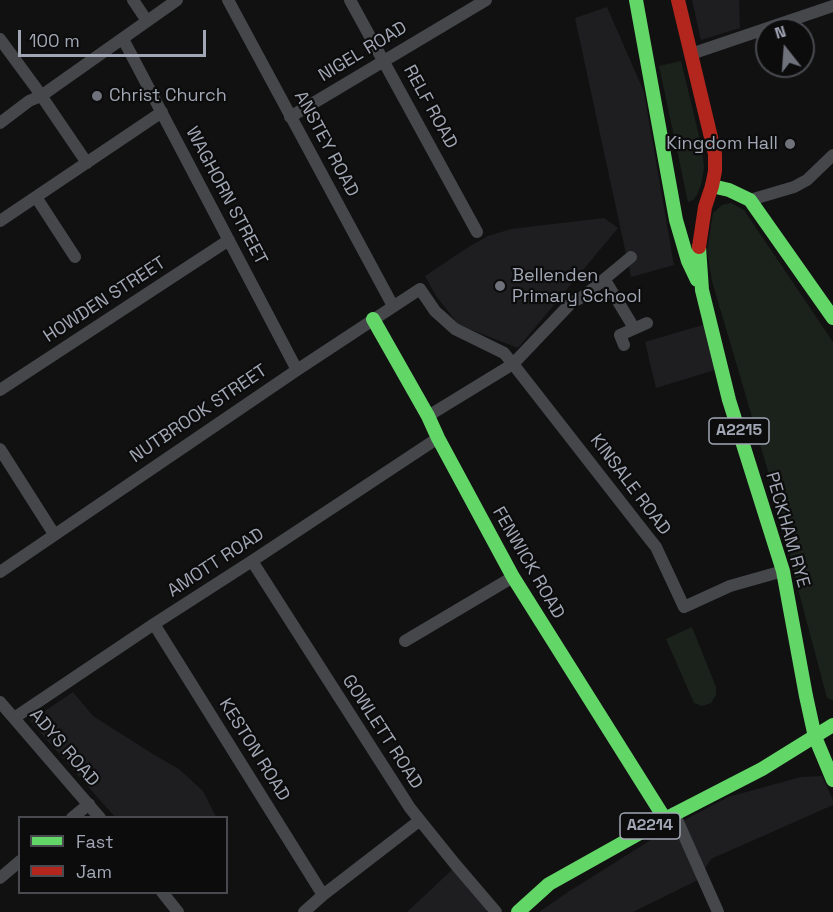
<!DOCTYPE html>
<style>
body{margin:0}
#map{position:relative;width:833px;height:912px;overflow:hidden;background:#111112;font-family:"Space Grotesk",sans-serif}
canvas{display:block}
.legend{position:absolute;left:18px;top:816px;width:210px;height:78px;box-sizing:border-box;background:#0c0c0d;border:2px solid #484a50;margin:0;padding:8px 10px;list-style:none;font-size:18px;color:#a1a7b4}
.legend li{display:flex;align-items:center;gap:12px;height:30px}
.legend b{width:30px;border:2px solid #484a50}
.north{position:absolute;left:755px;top:18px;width:60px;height:60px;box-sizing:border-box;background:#0c0c0d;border:2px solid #484a50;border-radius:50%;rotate:343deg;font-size:16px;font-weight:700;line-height:24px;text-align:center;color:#a1a7b4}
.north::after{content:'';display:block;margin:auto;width:21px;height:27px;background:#6f727b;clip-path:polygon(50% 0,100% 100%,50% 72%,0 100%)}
.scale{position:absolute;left:18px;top:30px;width:188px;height:27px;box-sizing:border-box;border:3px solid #a1a7b4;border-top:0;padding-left:8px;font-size:18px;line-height:21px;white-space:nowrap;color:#a1a7b4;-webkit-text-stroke:4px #0c0c0d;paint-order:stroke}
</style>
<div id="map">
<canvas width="833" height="912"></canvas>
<ul class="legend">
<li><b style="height:8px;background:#63d668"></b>Fast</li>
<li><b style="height:8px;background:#b3261e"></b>Jam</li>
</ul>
<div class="north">N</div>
<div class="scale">100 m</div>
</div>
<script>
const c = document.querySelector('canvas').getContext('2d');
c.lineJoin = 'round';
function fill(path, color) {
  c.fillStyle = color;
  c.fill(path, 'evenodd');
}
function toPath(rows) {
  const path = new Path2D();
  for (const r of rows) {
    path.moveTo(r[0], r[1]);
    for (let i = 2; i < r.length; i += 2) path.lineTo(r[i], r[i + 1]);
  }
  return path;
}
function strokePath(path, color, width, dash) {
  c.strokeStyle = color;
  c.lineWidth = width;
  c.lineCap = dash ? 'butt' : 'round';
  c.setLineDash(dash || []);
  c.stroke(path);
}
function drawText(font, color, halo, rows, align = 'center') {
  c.font = font + ' "Space Grotesk",sans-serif';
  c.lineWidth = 4.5;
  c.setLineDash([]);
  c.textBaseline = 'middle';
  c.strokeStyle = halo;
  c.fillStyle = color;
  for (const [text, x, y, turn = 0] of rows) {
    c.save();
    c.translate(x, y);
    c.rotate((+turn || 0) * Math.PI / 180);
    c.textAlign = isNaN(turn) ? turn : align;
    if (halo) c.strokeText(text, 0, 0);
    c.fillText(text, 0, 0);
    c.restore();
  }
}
fill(toPath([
 [692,0,739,0,740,28,701,40],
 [607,7,644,92,674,265,631,277,575,18],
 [604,218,618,228,518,348,459,325,436,296,425,276,470,246,488,236,511,229],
 [706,324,718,369,656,388,645,342],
 [73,692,93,716,156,756,179,769,203,791,216,817,115,817,30,721],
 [822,776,833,800,833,805,711,859,698,880,633,912,539,912,568,892,673,826,728,797,801,777],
 [454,868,490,908,486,912,407,912]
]), '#1e1e20');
fill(toPath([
 [681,61,702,148,704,168,701,185,697,195,693,200,688,202,659,66],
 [731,203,744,210,833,342,833,700,832,700,827,698,794,574,785,529,712,281,707,251,713,213,722,205],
 [692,627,716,687,716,695,711,703,702,706,694,703,666,639]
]), '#1b221c');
strokePath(toPath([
 [133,0,147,21],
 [228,0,393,306],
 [350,0,477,232],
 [0,39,36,88,87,163],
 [123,39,297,370],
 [691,54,833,6],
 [290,117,486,0],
 [0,123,29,101,41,96,177,0],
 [36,197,75,257],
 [750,200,794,187,807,180,833,155],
 [0,221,162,112],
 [605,280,634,328],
 [624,345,620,335,647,323],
 [0,390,229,240],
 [428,416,513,364,571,303,584,296,631,257],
 [0,449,54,534],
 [252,561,410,808,455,864,496,912],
 [0,572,297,370,420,289,435,311,455,329,504,353,513,364,648,537,656,547,684,607,730,586,783,571],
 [154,624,323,895],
 [405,641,513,577],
 [0,702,100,818],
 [14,718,154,624,252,561,438,438],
 [674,813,718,912],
 [72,818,89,804],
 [0,878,20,861],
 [162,892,178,912],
 [304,912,323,895,419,821]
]), '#45474b', 12);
strokePath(toPath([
 [636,0,676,220,688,261,697,280],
 [712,186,729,190,750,200,833,318],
 [699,247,702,290,729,400,783,571,806,696,815,737],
 [373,319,428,416,438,438,513,577,665,819],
 [815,737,833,780],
 [518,912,549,884,665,819,762,769,833,725]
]), '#63d668', 14);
strokePath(toPath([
 [678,0,715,154,715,171,712,186,705,207,699,247]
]), '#b3261e', 14);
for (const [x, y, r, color] of [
 [97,96,6,"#6f727b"],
 [790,144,6,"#6f727b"],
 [500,286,6,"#6f727b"]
]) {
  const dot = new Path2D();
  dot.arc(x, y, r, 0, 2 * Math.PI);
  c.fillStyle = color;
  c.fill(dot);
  strokePath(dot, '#0c0c0d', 2);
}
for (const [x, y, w] of [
 [739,431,60],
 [650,826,60]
]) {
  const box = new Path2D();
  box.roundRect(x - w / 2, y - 13, w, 26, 4.5);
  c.fillStyle = '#0c0c0d';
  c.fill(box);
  strokePath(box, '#a1a7b4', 1.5);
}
drawText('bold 16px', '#a1a7b4', null, [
 ["A2215",739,431],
 ["A2214",650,826]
]);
drawText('18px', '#a1a7b4', '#0c0c0d', [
 ["NIGEL ROAD",363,52,-31],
 ["RELF ROAD",430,107,61],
 ["ANSTEY ROAD",326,144,62],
 ["WAGHORN STREET",226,196,62],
 ["HOWDEN STREET",105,300,-33],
 ["NUTBROOK STREET",199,414,-34],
 ["KINSALE ROAD",630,485,53],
 ["PECKHAM RYE",787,530,74],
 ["AMOTT ROAD",216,563,-33],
 ["FENWICK ROAD",528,563,60],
 ["GOWLETT ROAD",382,732,57],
 ["ADYS ROAD",64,748,49],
 ["KESTON ROAD",254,750,58]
]);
drawText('18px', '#a1a7b4', '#0c0c0d', [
 ["Christ Church",109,96],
 ["Kingdom Hall",778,144,"right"],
 ["Bellenden",512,276],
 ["Primary School",512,297]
], 'left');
</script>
